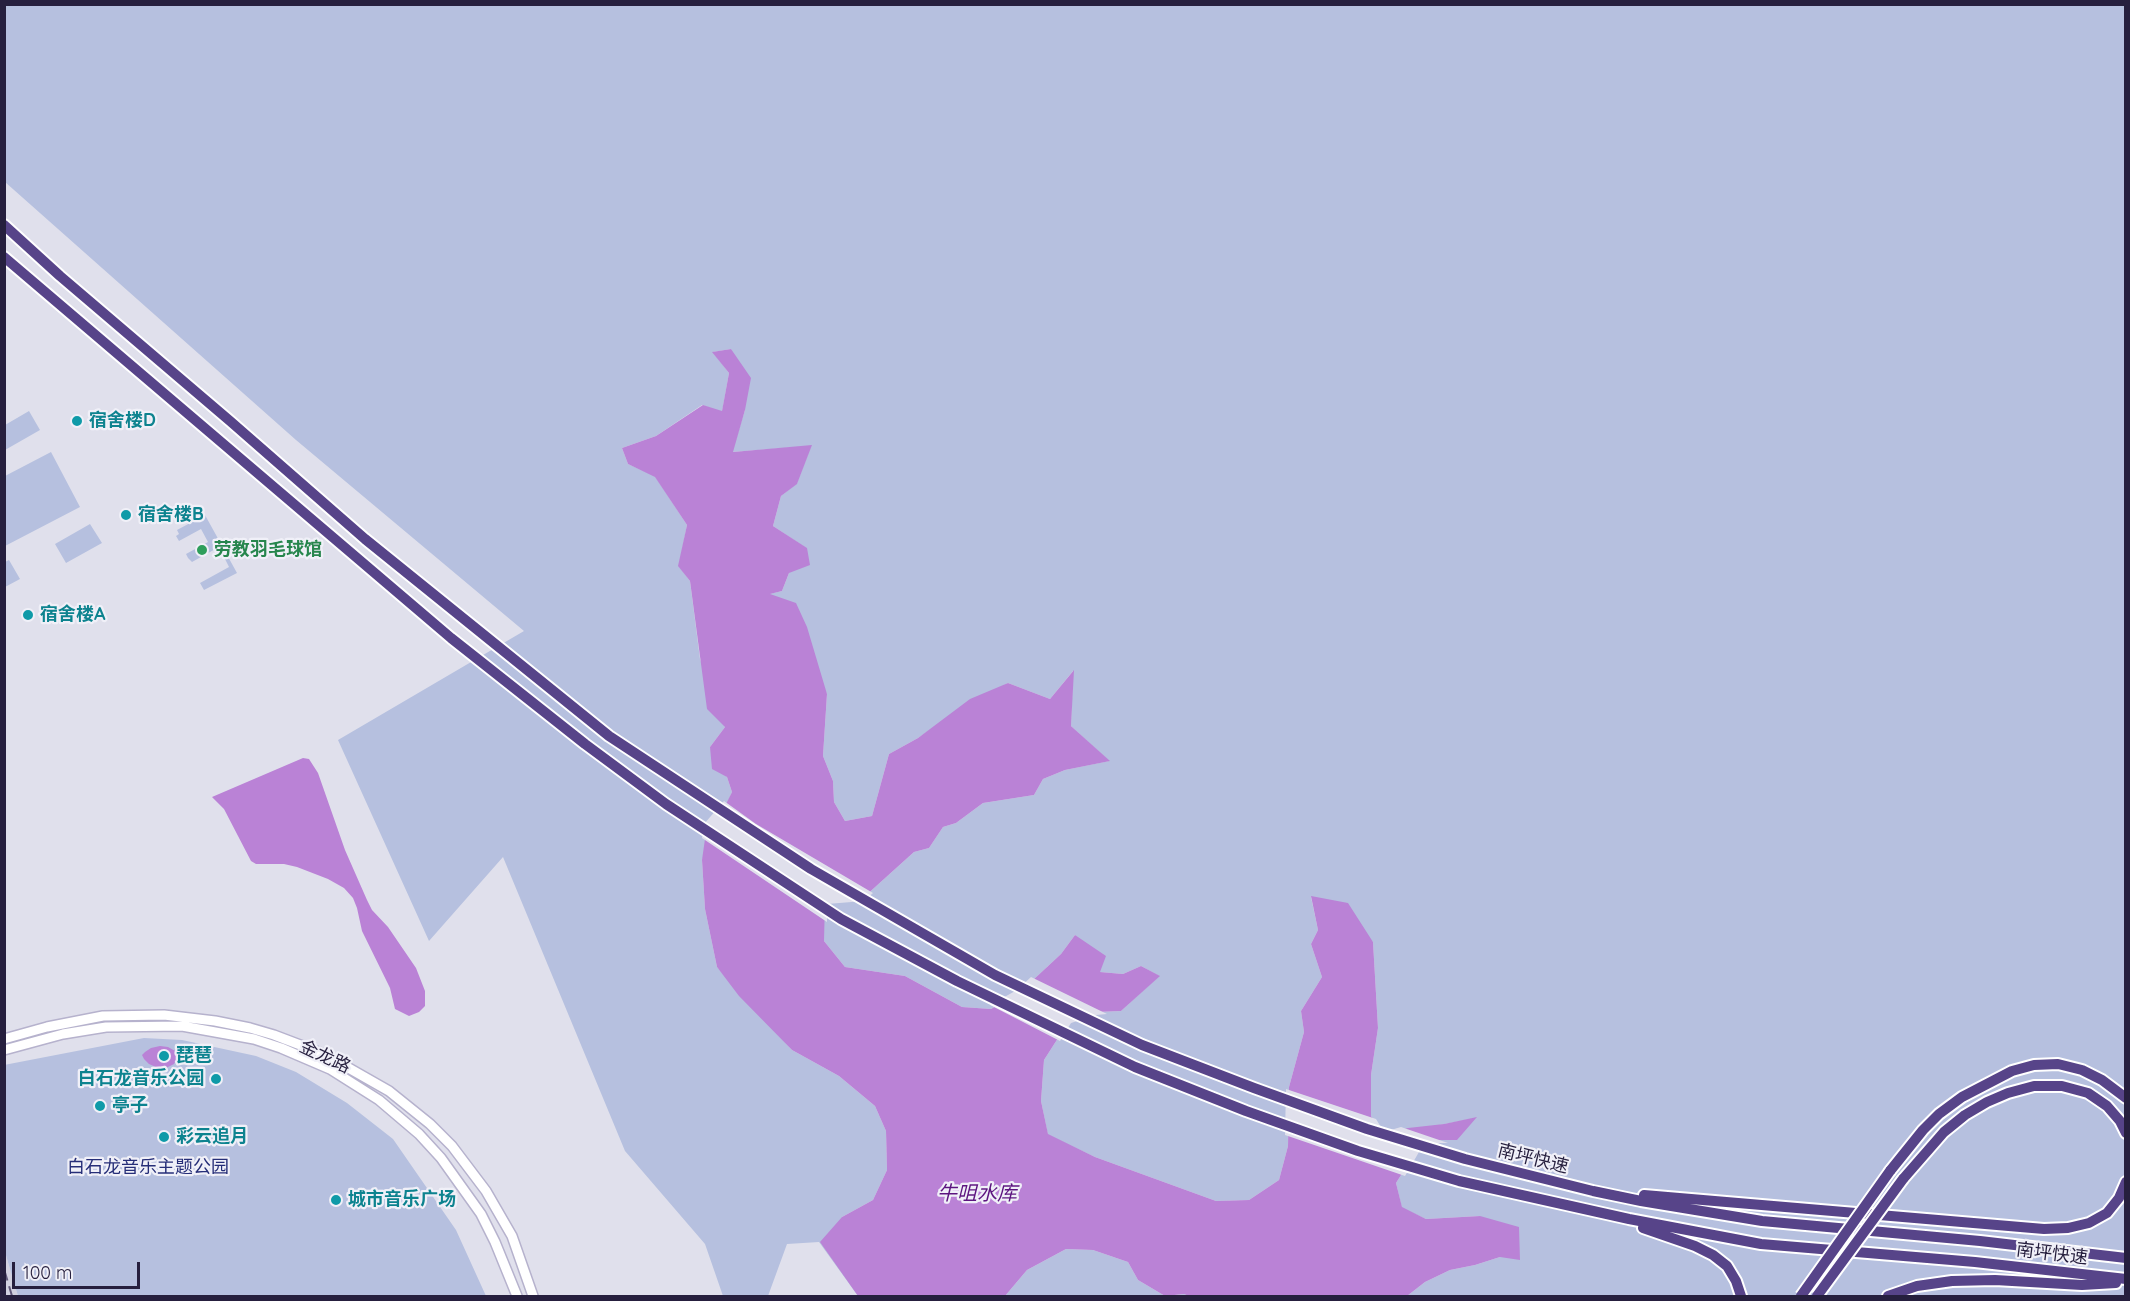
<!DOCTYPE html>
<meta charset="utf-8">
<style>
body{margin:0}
#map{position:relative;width:2130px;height:1301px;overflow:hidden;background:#e0e0ec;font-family:Quicksand,sans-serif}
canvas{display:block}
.frame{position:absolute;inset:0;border:6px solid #261f3e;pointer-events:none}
.scale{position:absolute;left:12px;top:1262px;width:128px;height:27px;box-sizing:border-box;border:3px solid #261f3e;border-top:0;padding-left:8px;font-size:18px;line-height:21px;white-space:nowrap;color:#261f3e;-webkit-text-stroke:4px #f0f0f8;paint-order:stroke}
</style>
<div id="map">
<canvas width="2130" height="1301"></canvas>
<div class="frame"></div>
<div class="scale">100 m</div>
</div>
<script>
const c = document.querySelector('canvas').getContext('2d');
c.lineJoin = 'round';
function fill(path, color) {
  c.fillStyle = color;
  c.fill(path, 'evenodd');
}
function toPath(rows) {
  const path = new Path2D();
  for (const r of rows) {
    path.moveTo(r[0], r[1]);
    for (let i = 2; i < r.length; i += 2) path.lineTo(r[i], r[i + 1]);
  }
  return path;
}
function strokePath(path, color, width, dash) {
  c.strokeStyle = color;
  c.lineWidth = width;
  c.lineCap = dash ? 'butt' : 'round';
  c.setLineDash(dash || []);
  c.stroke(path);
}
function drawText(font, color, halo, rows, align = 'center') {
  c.font = font + ' Quicksand,"Noto Sans SC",sans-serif';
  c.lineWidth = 4.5;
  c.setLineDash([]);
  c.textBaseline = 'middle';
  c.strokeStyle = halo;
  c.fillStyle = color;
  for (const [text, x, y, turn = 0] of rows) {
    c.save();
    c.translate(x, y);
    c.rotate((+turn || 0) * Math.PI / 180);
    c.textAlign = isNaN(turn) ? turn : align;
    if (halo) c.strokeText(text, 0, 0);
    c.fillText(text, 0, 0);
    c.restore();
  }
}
fill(toPath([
 [5,1252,18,1296,5,1296]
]), '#d2d1e0');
fill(toPath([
 [5,5,2125,5,2125,1296,1407,1296,1425,1282,1450,1270,1475,1265,1500,1257,1480,1216,1426,1219,1402,1208,1396,1183,1417,1150,1476,1118,1382,1136,1371,1116,1371,1075,1378,1028,1373,942,1311,897,1318,930,1311,944,1322,977,1301,1011,1304,1032,1289,1087,1288,1146,1279,1180,1249,1200,1216,1201,1095,1157,1048,1135,1041,1101,1044,1060,1069,1021,1096,1012,1121,1011,1159,976,1141,966,1123,974,1100,972,1075,935,1061,954,1019,993,991,1009,962,1007,905,976,845,967,824,941,824,901,863,898,914,852,929,848,943,827,956,823,983,803,1034,795,1043,779,1065,770,1109,761,1071,726,1073,671,1050,699,1008,683,940,723,918,738,889,754,872,816,845,821,834,802,833,781,823,756,827,694,769,594,782,591,789,573,806,548,773,526,781,496,797,483,811,446,732,452,745,410,731,349,713,352,729,373,722,412,702,405,656,436,622,448,628,464,655,476,687,525,679,566,690,581,700,659,725,727,710,747,727,777,732,792,702,860,705,909,717,967,792,1050,839,1076,875,1106,886,1131,887,1170,873,1200,842,1217,858,1296,819,1242,787,1244,768,1296,723,1296,705,1244,625,1151,503,857,429,941,338,740,524,631,296,440,5,182],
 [29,411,40,430,5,450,5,425],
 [51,452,80,507,5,546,5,476],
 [205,515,237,573,204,590,200,583,229,567,219,547,192,562,188,558,186,554,208,542,201,529,179,541,176,536,179,534,177,530],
 [90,524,102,543,66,563,55,544],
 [9,560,20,579,5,587,5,562],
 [144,1038,182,1040,256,1056,296,1072,347,1103,393,1139,456,1230,486,1296,18,1296,5,1252,4,1065],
 [1066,1249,1093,1250,1128,1262,1138,1280,1165,1296,1184,1294,1189,1296,1005,1296,1027,1270]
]), '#b6c0df');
fill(toPath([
 [731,349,751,378,745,410,733,452,812,445,797,484,781,496,773,526,807,548,810,565,789,573,782,591,770,594,796,603,807,627,827,694,823,756,833,781,834,802,845,821,872,816,889,754,918,738,970,699,1008,683,1050,699,1074,670,1071,726,1110,761,1065,770,1043,779,1034,795,983,803,956,823,943,827,929,848,914,852,863,898,825,901,824,941,845,967,905,976,962,1007,991,1009,1019,993,1061,954,1075,935,1106,956,1100,972,1123,974,1141,966,1160,976,1121,1011,1096,1012,1069,1021,1044,1060,1041,1101,1048,1134,1095,1157,1216,1201,1249,1200,1279,1180,1288,1146,1289,1087,1304,1032,1301,1011,1322,977,1311,944,1318,930,1311,896,1348,903,1373,942,1378,1028,1371,1075,1371,1116,1382,1135,1408,1128,1444,1124,1477,1117,1457,1140,1439,1140,1417,1150,1396,1183,1402,1207,1426,1219,1480,1216,1519,1227,1520,1260,1500,1257,1475,1265,1450,1270,1425,1282,1407,1296,1189,1296,1184,1294,1165,1296,1138,1280,1128,1262,1093,1250,1066,1249,1027,1270,1005,1296,858,1296,820,1242,842,1217,873,1200,887,1170,886,1131,875,1106,839,1076,792,1050,739,996,717,967,705,909,702,860,707,825,725,806,732,792,727,777,712,769,710,747,725,727,707,709,690,581,678,566,687,525,655,477,628,464,622,448,656,436,703,405,722,411,729,373,712,352],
 [303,758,309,759,318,773,345,850,367,900,372,910,388,927,416,968,425,991,425,1006,419,1012,409,1016,395,1009,390,988,362,931,357,908,353,898,344,888,328,879,297,867,284,864,256,864,251,861,224,809,212,797],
 [160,1046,168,1047,177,1052,178,1056,174,1064,166,1068,158,1068,149,1064,144,1059,142,1055,145,1052,151,1048]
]), '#ba82d6');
fill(toPath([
 [724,801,756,824,873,893,864,901,827,904,827,922,702,838,704,824],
 [1031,977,1107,1014,1096,1015,1071,1023,1060,1041,990,1005,1017,990],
 [1286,1089,1376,1119,1384,1132,1401,1127,1448,1143,1440,1143,1419,1152,1405,1176,1285,1135]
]), '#e0e0ec');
const secondary = toPath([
 [4,1039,47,1027,103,1016,164,1015,215,1021,250,1028,274,1035,324,1054,389,1091,430,1124,452,1146,486,1191,512,1236,533,1296],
 [4,1050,63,1034,106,1027,182,1026,254,1039,281,1048,330,1069,379,1100,419,1134,441,1158,481,1214,495,1242,517,1296]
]);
const trunk = toPath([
 [4,225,60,276,230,421,365,539,609,736,811,869,995,975,1142,1045,1254,1088,1367,1129,1465,1159,1593,1191,1641,1201,1762,1221,1980,1241,2126,1258],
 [4,257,451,638,585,744,666,804,841,919,957,981,1135,1067,1246,1111,1358,1151,1459,1181,1629,1219,1761,1244,1975,1262,2126,1279],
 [1890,1171,1923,1130,1939,1114,1962,1097,2012,1071,2034,1065,2058,1064,2082,1070,2102,1080,2126,1098],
 [1903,1179,1944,1132,1965,1115,1987,1102,2008,1093,2034,1086,2062,1086,2088,1093,2107,1106,2120,1121,2126,1133],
 [1644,1195,2044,1229,2068,1228,2089,1223,2107,1213,2119,1198,2126,1182],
 [1643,1228,1695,1246,1713,1255,1727,1266,1736,1281,1741,1296],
 [1888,1296,1917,1286,1952,1281,1995,1280,2082,1285,2116,1283]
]);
strokePath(secondary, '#b6b2cd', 12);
strokePath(trunk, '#fff', 14);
strokePath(secondary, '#fff', 9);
strokePath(trunk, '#574489', 10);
strokePath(toPath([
 [4,1269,12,1296]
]), '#61597a', 2, [12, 6]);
const trunkBridge = toPath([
 [1801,1296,1890,1171],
 [1817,1296,1903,1179]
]);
strokePath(trunkBridge, '#fff', 14, []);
strokePath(trunkBridge, '#574489', 10);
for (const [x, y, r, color] of [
 [77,421,6,"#0f9aa8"],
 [126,515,6,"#0f9aa8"],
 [202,550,6,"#2e9e5b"],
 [28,615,6,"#0f9aa8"],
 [164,1056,6,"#0f9aa8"],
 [216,1079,6,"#0f9aa8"],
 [100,1106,6,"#0f9aa8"],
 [164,1137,6,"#0f9aa8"],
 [336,1200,6,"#0f9aa8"]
]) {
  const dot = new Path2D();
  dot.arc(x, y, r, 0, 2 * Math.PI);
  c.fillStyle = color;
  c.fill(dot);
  strokePath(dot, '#f0f0f8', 2);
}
drawText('bold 18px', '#0d838f', '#f0f0f8', [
 ["宿舍楼D",89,421],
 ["宿舍楼B",138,515],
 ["宿舍楼A",40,615],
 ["琵琶",176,1056],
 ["白石龙音乐公园",204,1079,"right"],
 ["亭子",112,1106],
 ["彩云追月",176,1137],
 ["城市音乐广场",348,1200]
], 'left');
drawText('bold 18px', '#27864d', '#f0f0f8', [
 ["劳教羽毛球馆",214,550]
], 'left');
drawText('18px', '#261f3e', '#f0f0f8', [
 ["金龙路",325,1057,25],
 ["南坪快速",1533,1159,14],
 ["南坪快速",2052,1254,7]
]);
drawText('18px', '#262e78', '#f0f0f8', [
 ["白石龙音乐主题公园",148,1168]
]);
drawText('italic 20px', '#5c147f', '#f0f0f8', [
 ["牛咀水库",977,1194]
]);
</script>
